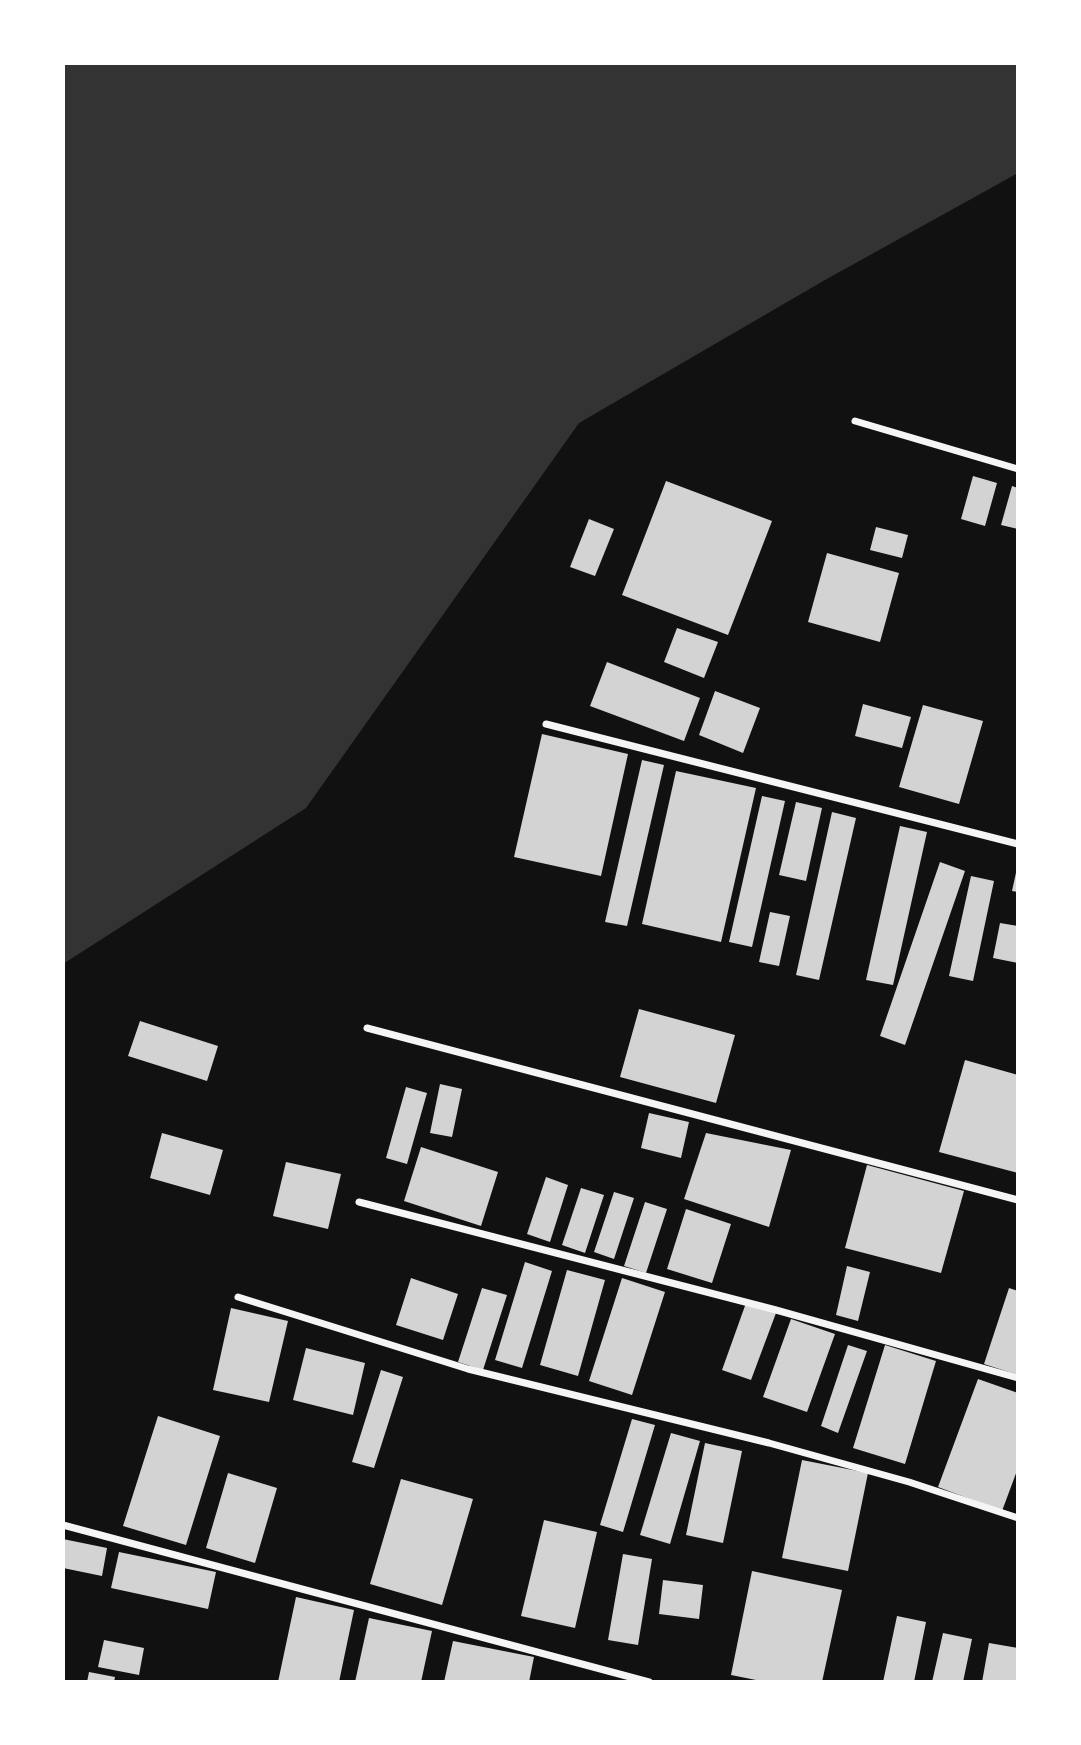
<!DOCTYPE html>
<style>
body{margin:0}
#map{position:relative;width:1081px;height:1745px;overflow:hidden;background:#111;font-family:"Fira Sans Condensed",sans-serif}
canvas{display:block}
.frame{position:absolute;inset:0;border:65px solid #fff;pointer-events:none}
</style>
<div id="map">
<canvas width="1081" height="1745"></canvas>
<div class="frame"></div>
</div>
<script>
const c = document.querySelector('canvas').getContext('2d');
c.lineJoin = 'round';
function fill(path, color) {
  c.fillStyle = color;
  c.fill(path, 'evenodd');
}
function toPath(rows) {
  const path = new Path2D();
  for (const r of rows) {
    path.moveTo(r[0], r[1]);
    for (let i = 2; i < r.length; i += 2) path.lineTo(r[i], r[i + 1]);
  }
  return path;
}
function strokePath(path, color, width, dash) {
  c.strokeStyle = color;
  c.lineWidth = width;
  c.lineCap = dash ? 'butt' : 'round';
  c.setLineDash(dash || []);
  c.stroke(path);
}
fill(toPath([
 [63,63,1018,63,1018,173,825,280,579,423,306,808,63,964]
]), '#333');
fill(toPath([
 [973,476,997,483,985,526,961,519],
 [666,481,772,521,728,635,622,595],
 [1012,486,1018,488,1018,529,1001,525],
 [589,519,614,529,595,576,570,567],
 [876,527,908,535,902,558,870,550],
 [827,553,899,573,880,642,808,622],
 [677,628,718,642,704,678,664,662],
 [607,662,700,698,684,741,590,706],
 [715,691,760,708,743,753,699,735],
 [863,704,911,717,902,748,855,736],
 [923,705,983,721,959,804,899,787],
 [542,734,628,754,601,876,514,857],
 [642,760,664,765,627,926,605,922],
 [676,771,756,788,721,942,642,924],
 [762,796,785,801,752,947,729,942],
 [796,802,822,808,806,881,779,875],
 [832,812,856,818,819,980,796,975],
 [900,826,927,832,893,985,866,980],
 [940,862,965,871,905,1045,880,1036],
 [1017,868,1018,868,1018,892,1012,891],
 [971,876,994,881,973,981,949,976],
 [770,912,790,916,779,966,759,962],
 [1000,923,1018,926,1018,963,993,958],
 [639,1009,735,1035,716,1103,620,1077],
 [140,1021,218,1046,207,1081,128,1056],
 [965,1060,1018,1075,1018,1173,939,1152],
 [440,1084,462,1089,452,1137,430,1133],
 [406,1087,427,1093,407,1164,386,1158],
 [649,1113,689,1122,681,1158,641,1148],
 [162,1133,223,1150,210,1195,150,1178],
 [706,1133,791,1150,769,1227,684,1199],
 [421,1147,498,1172,481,1226,404,1201],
 [286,1162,341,1174,328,1229,273,1216],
 [867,1165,964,1191,941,1273,845,1248],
 [546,1177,568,1185,550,1242,527,1234],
 [581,1188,604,1195,585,1253,562,1245],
 [614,1192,634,1198,614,1259,594,1252],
 [645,1202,667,1209,646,1273,624,1266],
 [686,1209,731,1224,712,1283,667,1269],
 [525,1262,552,1271,522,1368,495,1360],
 [847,1266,870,1272,858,1321,836,1315],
 [567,1270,605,1280,578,1376,540,1365],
 [411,1278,458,1294,443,1340,396,1325],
 [622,1278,665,1292,632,1395,589,1381],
 [482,1288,507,1295,483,1370,458,1362],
 [1009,1288,1018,1291,1018,1375,984,1364],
 [746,1303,776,1313,751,1380,722,1370],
 [231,1308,288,1321,269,1402,213,1390],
 [791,1319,835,1334,807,1412,763,1397],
 [848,1345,867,1351,838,1433,821,1426],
 [885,1345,936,1361,905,1464,853,1448],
 [306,1348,365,1363,353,1415,293,1400],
 [381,1370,403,1377,374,1468,352,1462],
 [978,1379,1018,1393,1018,1468,1002,1511,938,1487],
 [158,1416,220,1436,186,1545,123,1526],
 [632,1419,655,1425,623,1532,600,1525],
 [671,1433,700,1441,670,1544,640,1535],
 [705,1443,742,1451,723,1543,686,1535],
 [802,1460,868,1473,848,1571,782,1558],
 [228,1473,277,1488,255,1563,206,1548],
 [401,1479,473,1499,442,1605,370,1584],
 [544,1520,597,1532,575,1628,521,1616],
 [63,1539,107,1548,102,1576,63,1568],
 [119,1552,216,1572,208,1609,111,1588],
 [623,1554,652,1559,638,1645,608,1640],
 [752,1571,842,1590,822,1682,766,1682,731,1675],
 [663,1580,703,1585,699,1619,659,1614],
 [296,1597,354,1610,339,1682,278,1682],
 [897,1616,926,1622,914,1682,883,1682],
 [369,1618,432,1631,421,1682,355,1682],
 [943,1633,972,1639,963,1682,932,1682],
 [104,1640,144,1648,139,1675,98,1667],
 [453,1641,534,1657,529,1682,444,1682],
 [989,1643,1018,1648,1018,1682,982,1682],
 [89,1672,115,1677,114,1682,87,1682]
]), '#d3d3d3');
strokePath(toPath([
 [855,421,1018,469],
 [546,724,1018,844],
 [367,1028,1018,1200],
 [359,1202,776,1310,1018,1378],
 [238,1297,468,1369,769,1443,909,1482,1018,1518],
 [63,1525,649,1682]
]), '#f5f5f5', 7);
</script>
